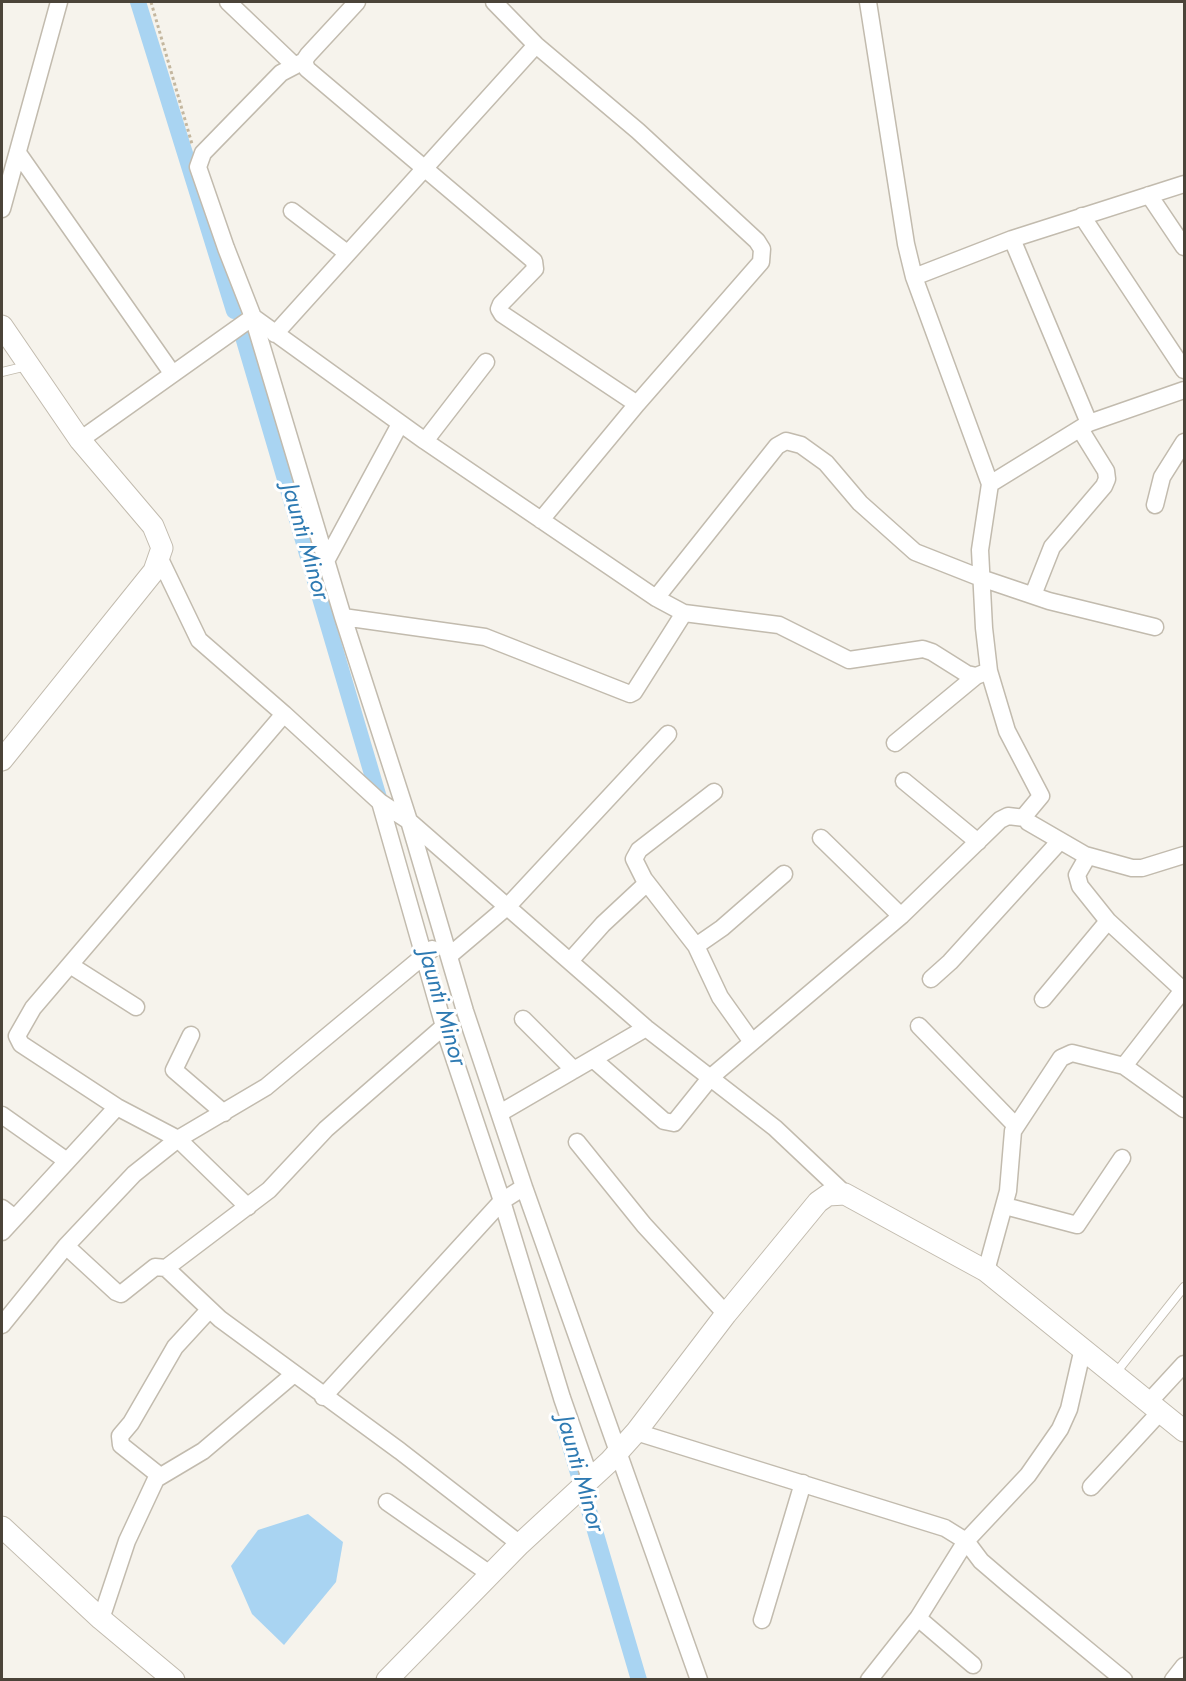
<!DOCTYPE html>
<style>
body{margin:0}
#map{position:relative;width:1186px;height:1681px;overflow:hidden;background:#f6f3ec;font-family:Jost,sans-serif}
canvas{display:block}
.frame{position:absolute;inset:0;border:3px solid #4b4439;pointer-events:none}
</style>
<div id="map">
<canvas width="1186" height="1681"></canvas>
<div class="frame"></div>
</div>
<script>
const c = document.querySelector('canvas').getContext('2d');
c.lineJoin = 'round';
function fill(path, color) {
  c.fillStyle = color;
  c.fill(path, 'evenodd');
}
function toPath(rows) {
  const path = new Path2D();
  for (const r of rows) {
    path.moveTo(r[0], r[1]);
    for (let i = 2; i < r.length; i += 2) path.lineTo(r[i], r[i + 1]);
  }
  return path;
}
function strokePath(path, color, width, dash) {
  c.strokeStyle = color;
  c.lineWidth = width;
  c.lineCap = dash ? 'butt' : 'round';
  c.setLineDash(dash || []);
  c.stroke(path);
}
function drawText(font, color, halo, rows, align = 'center') {
  c.font = font + ' Jost,sans-serif';
  c.lineWidth = 6;
  c.setLineDash([]);
  c.textBaseline = 'middle';
  c.strokeStyle = halo;
  c.fillStyle = color;
  for (const [text, x, y, turn = 0] of rows) {
    c.save();
    c.translate(x, y);
    c.rotate((+turn || 0) * Math.PI / 180);
    c.textAlign = isNaN(turn) ? turn : align;
    if (halo) c.strokeText(text, 0, 0);
    c.fillText(text, 0, 0);
    c.restore();
  }
}
fill(toPath([
 [308,1514,343,1542,336,1582,284,1645,252,1614,231,1566,258,1530]
]), '#a9d4f2');
strokePath(toPath([
 [138,2,234,311],
 [243,337,382,808],
 [565,1429,639,1680]
]), '#a9d4f2', 16);
const service = toPath([
 [2,372,27,366],
 [1115,1374,1184,1287]
]);
const minor = toPath([
 [228,2,294,65],
 [357,2,308,55,304,61,307,69,534,261,535,269,501,304,499,309,502,314,637,404],
 [494,2,536,45,638,131,757,241,762,249,761,262,637,404,541,520],
 [868,2,906,244,914,277,990,484,980,550,984,628,989,671,1007,731,1041,796,1026,814,1025,818,1028,822,1085,855,1085,861,1077,875,1080,886,1108,921,1184,991],
 [304,61,281,73,203,153,198,167,226,248,253,317,343,617,409,821,465,1011,524,1187,699,1680],
 [18,153,172,373],
 [1149,195,1184,247],
 [2,209,59,2],
 [292,211,347,253],
 [1082,216,1184,370],
 [1012,239,1089,423],
 [914,277,1012,239,1184,184],
 [253,317,425,441,656,598,684,613,779,625,849,660,923,649,932,652,967,674,976,676,989,671],
 [275,334,536,45],
 [80,440,253,317],
 [425,441,486,362],
 [990,484,1089,423,1184,390],
 [1155,505,1162,477,1184,442],
 [160,559,199,640,284,714,380,802,409,821,646,1028,775,1128,845,1194],
 [326,561,400,424],
 [1033,595,1052,547,1104,486,1107,479,1106,471,1080,429],
 [656,598,777,446,786,441,801,445,826,463,860,503,915,552,981,578,1049,601,1155,627],
 [343,617,485,637,630,694,634,692,684,613],
 [895,743,976,676],
 [904,781,978,842],
 [714,792,639,850,634,859,644,879,696,946,720,997,752,1042],
 [380,802,447,1037,502,1201,562,1398,591,1481],
 [821,838,901,916],
 [1085,855,1132,868,1142,868,1184,855],
 [696,946,722,928,784,874],
 [449,956,508,906,668,734],
 [570,961,603,924,647,883],
 [70,965,136,1007],
 [931,979,950,962,1059,842],
 [1043,999,1108,921],
 [523,1019,574,1070],
 [919,1026,1016,1126],
 [191,1035,174,1070,224,1113],
 [593,1059,664,1121,674,1123,711,1077,901,916,1000,820,1008,816,1025,818],
 [1124,1066,1184,1109],
 [500,1113,646,1028],
 [2,1115,67,1161],
 [577,1142,644,1225,726,1314],
 [1005,1206,1077,1225,1122,1158],
 [248,1207,178,1139,117,1107,21,1044,17,1036,33,1008,284,714],
 [2,1208,15,1218],
 [2,1232,117,1107],
 [66,1246,116,1292,121,1294,155,1267,166,1268,220,1319,400,1451,520,1544],
 [166,1268,269,1190,326,1129,450,1021],
 [986,1271,1008,1191,1013,1131,1061,1058,1072,1053,1124,1066,1183,990],
 [2,1325,66,1246,134,1174,178,1139,266,1087,432,949],
 [323,1397,502,1201,524,1187],
 [1148,1403,1184,1364],
 [636,1432,945,1528,966,1541,981,1561,1009,1585,1124,1680],
 [160,1476,121,1445,120,1436,131,1423,175,1347,209,1310],
 [1091,1487,1160,1412],
 [387,1502,490,1574],
 [918,1618,973,1665],
 [101,1619,127,1541,156,1479,203,1451,294,1374],
 [762,1620,803,1483],
 [869,1680,918,1618,966,1541,1028,1475,1060,1429,1069,1409,1083,1348],
 [1173,1680,1184,1666]
]);
const tertiary = toPath([
 [2,326,80,440,153,526,162,548,154,571,2,760],
 [2,1527,101,1619,174,1680],
 [387,1680,520,1544,610,1461,636,1432,726,1314,818,1202,828,1195,845,1194,986,1271,1184,1431]
]);
strokePath(service, '#c2bbae', 10);
strokePath(minor, '#c2bbae', 19);
strokePath(tertiary, '#c2bbae', 23);
strokePath(toPath([
 [151,2,192,144]
]), '#c4b79f', 3, [3, 3]);
strokePath(service, '#fff', 8);
strokePath(minor, '#fff', 16);
strokePath(tertiary, '#fff', 21);
drawText('italic 24px', '#2e7ab2', '#fff', [
 ["Jaunti Minor",304,542,74],
 ["Jaunti Minor",441,1008,74],
 ["Jaunti Minor",579,1474,74]
]);
</script>
